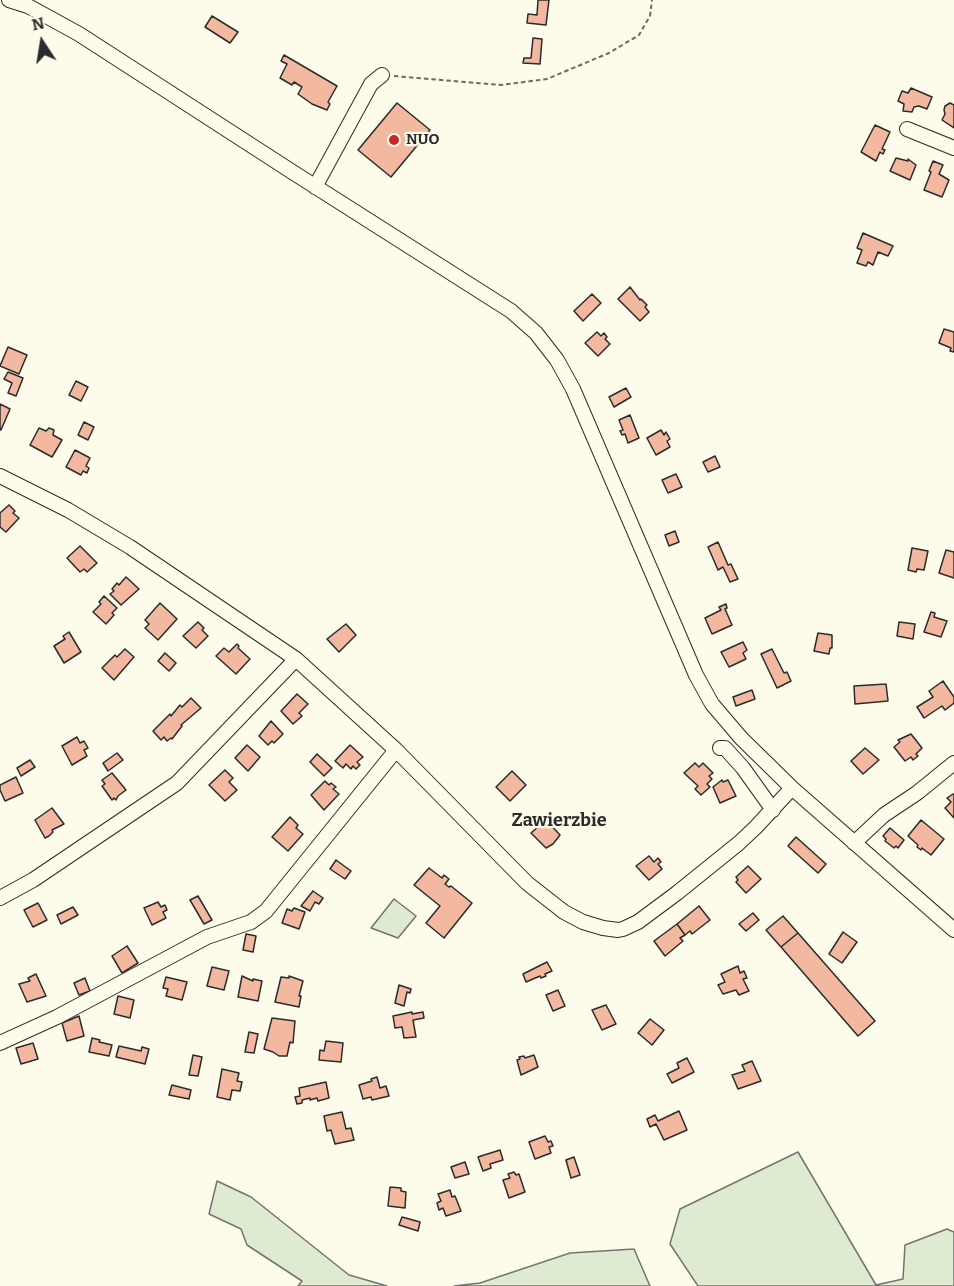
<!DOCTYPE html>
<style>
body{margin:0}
#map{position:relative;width:954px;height:1286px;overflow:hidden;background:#fdfbea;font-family:Bitter,serif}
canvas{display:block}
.north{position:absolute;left:12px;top:12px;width:60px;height:60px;-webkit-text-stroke:4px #fdfbea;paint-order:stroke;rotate:348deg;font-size:16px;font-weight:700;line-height:24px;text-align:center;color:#2b2b2b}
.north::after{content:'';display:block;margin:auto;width:21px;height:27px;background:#2b2b2b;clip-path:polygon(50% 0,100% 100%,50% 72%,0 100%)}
</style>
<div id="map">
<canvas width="954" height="1286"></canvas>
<div class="north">N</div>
</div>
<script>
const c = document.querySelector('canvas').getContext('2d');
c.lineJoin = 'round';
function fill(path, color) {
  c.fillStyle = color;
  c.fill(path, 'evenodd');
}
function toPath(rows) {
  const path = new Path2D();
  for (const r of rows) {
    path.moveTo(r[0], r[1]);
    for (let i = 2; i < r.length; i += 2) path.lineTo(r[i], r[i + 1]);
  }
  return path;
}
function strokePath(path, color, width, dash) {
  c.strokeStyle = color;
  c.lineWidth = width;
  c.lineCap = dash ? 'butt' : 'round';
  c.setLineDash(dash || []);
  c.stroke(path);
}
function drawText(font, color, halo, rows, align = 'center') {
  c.font = font + ' Bitter,serif';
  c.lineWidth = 4.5;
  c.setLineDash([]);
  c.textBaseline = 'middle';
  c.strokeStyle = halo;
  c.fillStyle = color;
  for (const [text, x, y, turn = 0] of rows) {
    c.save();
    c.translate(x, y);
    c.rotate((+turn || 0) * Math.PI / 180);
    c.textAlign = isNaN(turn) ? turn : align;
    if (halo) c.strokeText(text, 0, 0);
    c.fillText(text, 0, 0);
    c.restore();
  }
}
const green = toPath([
 [394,899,416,916,398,938,371,928,394,899],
 [798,1152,876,1285,903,1279,905,1245,947,1229,954,1232,954,1286,698,1286,670,1244,680,1209,798,1152],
 [217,1181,251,1197,349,1275,387,1286,298,1286,302,1281,247,1245,241,1229,209,1214,217,1181],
 [634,1249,650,1286,454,1286,480,1283,570,1253,634,1249]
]);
fill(green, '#deebd1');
strokePath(green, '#74746e', 1.5);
const building = toPath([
 [538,0,549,0,546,25,527,23,528,14,537,15,538,0],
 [212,16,238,32,230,43,205,27,212,16],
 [533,38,542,39,540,64,523,63,524,58,531,58,533,38],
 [284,55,337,86,328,102,330,104,327,110,312,104,298,94,302,87,294,82,292,85,280,78,287,64,281,61,284,55],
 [911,88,932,97,927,109,919,106,914,107,912,112,903,111,904,104,898,101,902,91,908,93,911,88],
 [397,103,430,130,391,177,358,150,397,103],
 [950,103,954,105,954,128,942,120,945,114,944,110,945,106,950,103],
 [875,125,890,132,882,149,885,150,883,154,880,152,876,161,861,152,875,125],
 [896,158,908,161,908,159,916,165,910,180,890,171,896,158],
 [933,161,943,165,939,174,949,180,942,197,924,190,931,172,929,171,933,161],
 [863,233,893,246,888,256,878,252,873,265,868,262,866,266,857,263,862,250,857,248,863,233],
 [630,287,640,300,641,299,647,305,645,307,649,312,640,321,618,299,630,287],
 [592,294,601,303,583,321,574,311,592,294],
 [944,329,954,332,954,352,950,351,951,348,939,343,944,329],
 [597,332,601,336,604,333,607,337,605,339,610,344,598,356,585,343,597,332],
 [8,347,27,355,19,374,0,366,8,347],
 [8,372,23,378,16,396,8,393,12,383,4,379,8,372],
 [76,381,88,387,81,401,69,395,76,381],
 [626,388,631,397,614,407,609,397,626,388],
 [0,404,10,409,1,430,0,430,0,404],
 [630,415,639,438,628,443,625,434,622,435,620,431,623,430,619,420,630,415],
 [84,422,94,427,88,440,78,435,84,422],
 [39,428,46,431,49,428,54,430,53,435,62,440,52,457,30,445,39,428],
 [661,430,664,435,666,432,670,439,667,441,670,447,656,455,647,438,661,430],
 [75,450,90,458,86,466,89,468,87,473,83,471,81,475,66,467,75,450],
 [715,456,720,467,708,472,703,462,715,456],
 [676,474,682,487,668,493,662,480,676,474],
 [9,505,15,511,13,513,19,518,6,532,0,527,0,513,9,505],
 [675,531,679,542,669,546,665,535,675,531],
 [718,542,728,565,731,564,738,579,730,582,723,567,718,570,708,547,718,542],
 [80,546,97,563,87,572,84,569,80,572,67,558,80,546],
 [912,548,928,551,924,570,917,569,916,572,908,570,912,548],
 [946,550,954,552,954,578,939,573,946,550],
 [126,577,139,589,121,605,110,594,114,591,112,589,117,583,119,585,126,577],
 [104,596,117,608,112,613,114,615,106,624,93,612,101,604,99,602,104,596],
 [160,603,177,619,158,640,145,628,149,624,145,620,160,603],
 [726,604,727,608,725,609,732,625,712,634,705,618,721,610,719,607,726,604],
 [931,612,935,613,934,617,947,621,941,637,924,632,931,612],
 [198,622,204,628,202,630,208,636,196,648,183,636,198,622],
 [899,622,915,624,913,639,897,636,899,622],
 [346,624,356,635,339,652,327,639,346,624],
 [69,632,81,652,64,663,54,646,65,639,63,636,69,632],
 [818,633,832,635,832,648,830,648,829,654,814,651,818,633],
 [743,642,747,650,743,653,746,659,729,667,721,652,743,642],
 [237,644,239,646,238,648,250,659,236,674,216,656,224,648,229,652,237,644],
 [125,649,134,657,114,680,102,668,115,655,117,657,125,649],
 [772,649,784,673,787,672,791,681,777,688,761,654,772,649],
 [165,653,176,663,169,671,158,661,165,653],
 [943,681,954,697,954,703,945,710,942,706,924,718,917,707,933,697,929,691,943,681],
 [886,684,888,701,855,704,854,686,886,684],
 [752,690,755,699,736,706,733,697,752,690],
 [297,694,308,704,299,713,302,716,293,724,281,711,297,694],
 [191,698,201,708,181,725,182,726,172,739,171,738,167,741,164,737,161,740,153,731,170,714,171,716,180,705,182,707,191,698],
 [271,721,283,734,274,743,272,741,268,745,259,736,271,721],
 [911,734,922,748,916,754,918,756,913,760,911,757,905,761,894,747,900,742,898,740,911,734],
 [77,737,80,743,84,741,88,748,84,750,87,756,72,765,62,746,77,737],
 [247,745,260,757,248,771,235,758,247,745],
 [350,745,363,757,357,762,360,765,356,769,353,766,351,769,346,764,343,768,335,761,350,745],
 [865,748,879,760,863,774,851,761,865,748],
 [117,753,123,760,108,771,103,763,117,753],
 [317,754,332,768,324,776,310,762,317,754],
 [30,760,35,767,21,776,17,768,30,760],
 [695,763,699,767,703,763,713,773,709,776,712,779,707,784,710,787,701,795,695,789,698,786,684,773,695,763],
 [225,770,233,778,229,782,237,790,225,801,209,785,225,770],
 [512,771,526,785,510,801,496,787,512,771],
 [112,773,126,790,118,796,116,800,114,798,112,800,102,786,105,784,102,780,112,773],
 [16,777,23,793,5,801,0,790,0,785,16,777],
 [722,780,723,782,728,780,736,796,720,803,713,787,722,780],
 [325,781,329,785,331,783,336,787,333,789,339,794,324,810,311,795,325,781],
 [953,794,954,795,954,818,945,808,951,802,947,798,953,794],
 [52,808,64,824,52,830,53,832,49,836,45,838,35,820,52,808],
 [290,817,298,825,296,828,303,834,288,851,272,837,290,817],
 [546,820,560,835,553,844,546,848,531,833,546,820],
 [921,820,944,839,931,855,922,848,921,850,917,847,918,845,908,836,921,820],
 [890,828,904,840,898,848,896,846,894,848,885,841,886,839,883,836,890,828],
 [796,837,826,864,818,873,788,846,796,837],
 [649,856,654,862,658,858,661,862,658,864,662,869,649,880,636,866,649,856],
 [336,860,351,871,345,879,330,869,336,860],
 [748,866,761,879,746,893,736,882,738,880,736,877,748,866],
 [429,868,442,878,444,875,449,879,445,884,449,887,451,886,472,903,444,938,426,923,440,906,414,885,429,868],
 [313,891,323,898,319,904,315,902,310,911,301,906,313,891],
 [198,896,212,920,204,924,190,900,198,896],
 [158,902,161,907,165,905,167,910,163,912,166,918,152,925,144,908,158,902],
 [38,903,47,920,33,927,24,910,38,903],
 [699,906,710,920,692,934,690,931,685,935,677,924,699,906],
 [73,907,78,915,61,924,57,915,73,907],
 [294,908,305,912,299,929,282,923,287,909,292,911,294,908],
 [753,913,759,920,746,931,739,924,753,913],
 [783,916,798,933,781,947,766,930,783,916],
 [677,924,685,935,680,938,683,941,665,956,654,941,677,924],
 [843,932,857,942,842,963,829,954,843,932],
 [798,933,875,1021,858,1036,781,947,798,933],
 [246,934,256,936,253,952,243,950,246,934],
 [127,946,138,963,122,973,112,956,127,946],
 [547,962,552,971,545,974,546,976,541,978,540,976,526,982,523,974,547,962],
 [738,966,740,973,744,971,747,978,743,979,749,991,739,995,736,990,723,994,718,985,725,982,721,974,738,966],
 [212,967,229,971,224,990,207,986,212,967],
 [36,974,46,996,27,1002,19,984,30,981,28,978,36,974],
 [242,976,253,981,253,979,262,981,258,1001,238,997,242,976],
 [289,976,303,981,299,996,301,996,299,1007,275,1002,281,977,289,978,289,976],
 [166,977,187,982,182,1000,166,996,168,989,163,988,166,977],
 [85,978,90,991,79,995,74,983,85,978],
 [399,985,411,989,410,993,407,992,404,1006,395,1003,399,985],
 [558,990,565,1006,553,1011,546,995,558,990],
 [118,996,134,1000,130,1018,114,1014,118,996],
 [606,1005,616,1024,602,1030,592,1010,606,1005],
 [412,1012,412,1014,423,1012,424,1018,413,1020,416,1037,404,1038,402,1027,395,1028,393,1016,412,1012],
 [79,1016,84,1036,67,1041,62,1023,79,1016],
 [272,1018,295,1021,293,1043,290,1042,287,1056,279,1056,273,1052,264,1049,272,1018],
 [650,1019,664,1030,652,1045,638,1033,650,1019],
 [249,1032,258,1034,254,1053,245,1052,249,1032],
 [92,1038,100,1040,99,1042,112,1045,109,1056,89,1052,92,1038],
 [326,1041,343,1043,341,1062,319,1060,320,1050,324,1051,326,1041],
 [33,1043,38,1059,21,1064,16,1048,33,1043],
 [119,1046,141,1051,142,1047,149,1049,145,1064,116,1057,119,1046],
 [193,1055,202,1057,198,1076,189,1075,193,1055],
 [534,1055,538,1067,521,1075,517,1060,520,1059,519,1057,524,1056,525,1058,534,1055],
 [687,1058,694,1072,672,1083,667,1074,679,1068,677,1063,687,1058],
 [752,1061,761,1081,738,1089,732,1075,745,1071,742,1065,752,1061],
 [222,1069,239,1073,237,1081,242,1082,240,1091,232,1090,230,1100,217,1097,222,1069],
 [377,1077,380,1088,386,1086,389,1096,372,1100,371,1097,363,1099,359,1085,372,1081,371,1079,377,1077],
 [326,1082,329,1098,318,1101,317,1098,310,1100,310,1098,302,1100,302,1103,297,1104,295,1097,300,1096,299,1088,326,1082],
 [172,1085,191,1090,189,1099,169,1095,172,1085],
 [679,1111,687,1130,664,1140,656,1124,650,1127,647,1119,655,1115,658,1121,679,1111],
 [342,1112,346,1129,351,1128,354,1140,335,1144,331,1130,327,1131,324,1116,342,1112],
 [545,1136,548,1142,551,1141,553,1146,549,1147,551,1153,535,1159,529,1142,545,1136],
 [500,1150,503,1160,490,1164,491,1168,483,1171,478,1157,500,1150],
 [574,1157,580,1175,571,1178,566,1160,574,1157],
 [465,1162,469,1174,455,1178,451,1167,465,1162],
 [514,1172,516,1175,519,1174,525,1192,509,1198,503,1180,510,1178,508,1174,514,1172],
 [390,1187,401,1188,401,1191,406,1192,405,1208,388,1206,390,1187],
 [450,1190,452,1197,455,1196,461,1211,446,1216,443,1208,439,1210,437,1203,441,1201,438,1194,450,1190],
 [402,1217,420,1222,418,1231,399,1225,402,1217]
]);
fill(building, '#f2b8a0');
strokePath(building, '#2b2b2b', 1.5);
const minor = toPath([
 [9,0,28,6,79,34,294,173,511,311,536,333,557,360,573,389,696,675,712,704,741,738,792,788,954,930],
 [907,129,954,148],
 [315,187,371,84,382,75],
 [0,476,68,510,130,547,296,659,396,750,527,883,564,912,583,922,603,928,618,930,623,929,638,922,677,893,739,843,756,827,792,788],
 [720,748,725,748,743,768,773,810],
 [854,843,884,815,917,793,954,763],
 [0,898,33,880,177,783,296,659],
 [0,1043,57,1017,207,937,251,922,266,911,396,750]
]);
strokePath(minor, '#2b2b2b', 16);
strokePath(toPath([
 [394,76,501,85,547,79,609,53,639,35,650,16,652,0]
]), '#6a6964', 2, [4.5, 3]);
strokePath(minor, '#fdfbea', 14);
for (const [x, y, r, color] of [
 [394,140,6,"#c62828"]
]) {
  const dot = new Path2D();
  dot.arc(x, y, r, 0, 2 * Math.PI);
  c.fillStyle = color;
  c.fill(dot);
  strokePath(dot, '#fdfbea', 2);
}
drawText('bold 15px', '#2b2b2b', '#fdfbea', [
 ["NUO",406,140]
], 'left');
drawText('bold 18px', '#2b2b2b', '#fdfbea', [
 ["Zawierzbie",559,821]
]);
</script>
